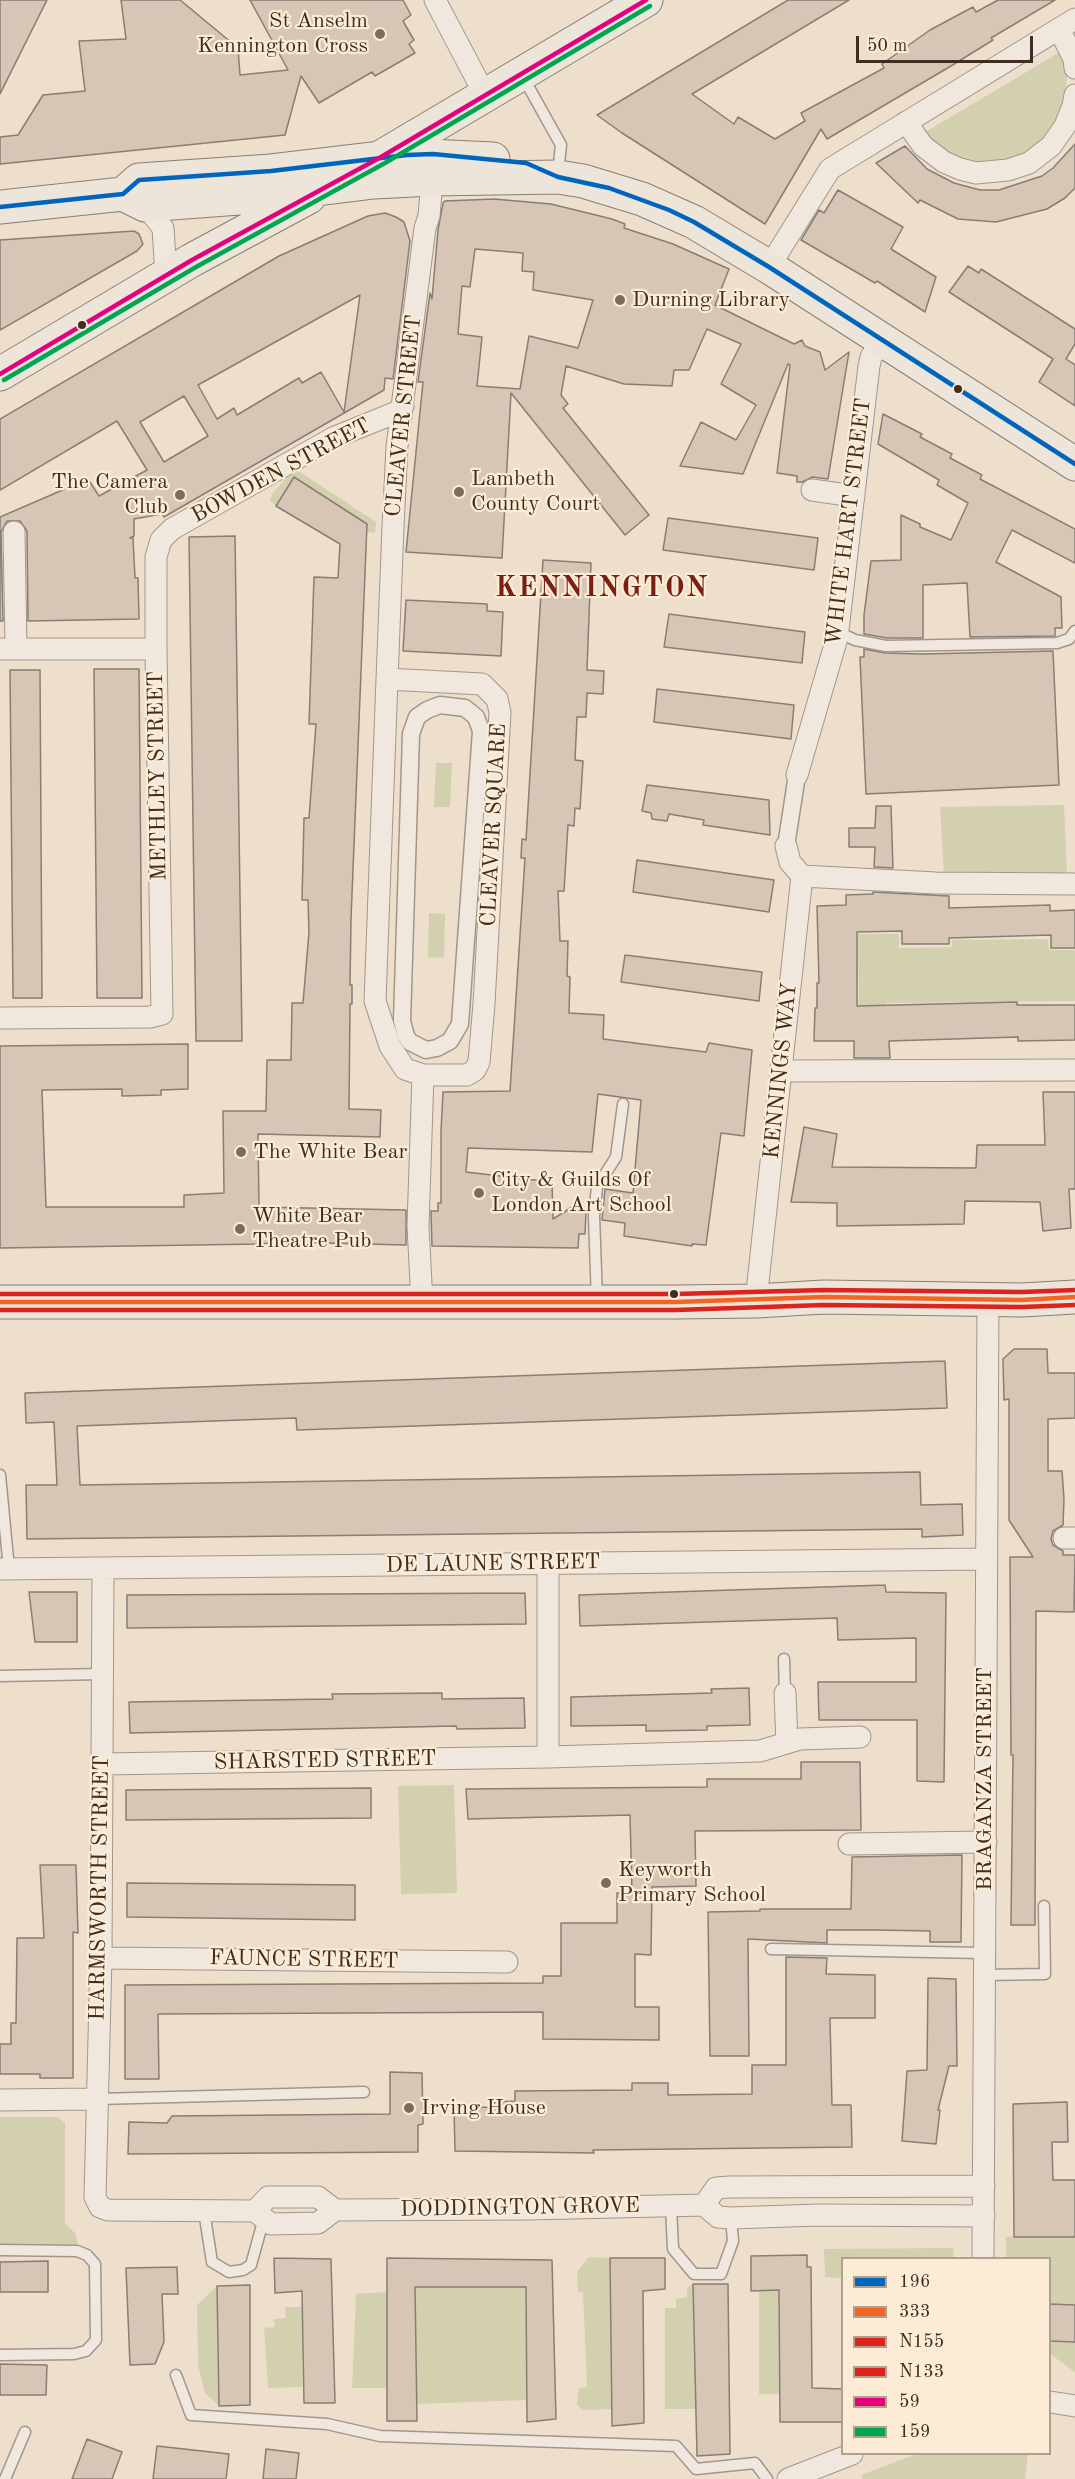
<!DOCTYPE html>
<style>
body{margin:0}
#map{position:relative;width:1075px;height:2479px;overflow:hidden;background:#eedfcc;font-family:"Old Standard TT",serif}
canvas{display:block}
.legend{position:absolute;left:841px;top:2257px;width:210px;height:198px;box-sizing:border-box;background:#fdecd5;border:2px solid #b1a08d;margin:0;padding:8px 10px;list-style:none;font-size:18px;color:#3e2e22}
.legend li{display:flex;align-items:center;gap:12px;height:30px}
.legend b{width:30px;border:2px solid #b1a08d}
.scale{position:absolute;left:856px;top:36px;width:177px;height:27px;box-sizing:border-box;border:3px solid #3e2e22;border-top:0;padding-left:8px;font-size:18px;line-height:21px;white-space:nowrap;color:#3e2e22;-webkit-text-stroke:4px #fdecd5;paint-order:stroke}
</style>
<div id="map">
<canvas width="1075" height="2479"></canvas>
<ul class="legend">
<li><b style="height:8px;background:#0065bd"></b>196</li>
<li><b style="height:8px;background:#f26522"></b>333</li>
<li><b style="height:8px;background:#dc241f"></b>N155</li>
<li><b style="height:8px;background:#dc241f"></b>N133</li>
<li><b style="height:8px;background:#e5007d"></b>59</li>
<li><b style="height:8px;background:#00a651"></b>159</li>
</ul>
<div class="scale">50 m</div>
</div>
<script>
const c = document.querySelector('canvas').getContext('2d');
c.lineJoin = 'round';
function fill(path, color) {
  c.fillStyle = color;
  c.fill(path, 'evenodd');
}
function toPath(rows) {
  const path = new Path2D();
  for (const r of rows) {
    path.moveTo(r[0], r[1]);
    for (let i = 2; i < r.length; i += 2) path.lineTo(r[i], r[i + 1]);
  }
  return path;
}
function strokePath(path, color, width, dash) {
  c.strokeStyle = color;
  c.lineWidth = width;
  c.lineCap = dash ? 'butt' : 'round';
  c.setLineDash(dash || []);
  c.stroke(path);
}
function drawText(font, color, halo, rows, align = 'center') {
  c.font = font + ' "Old Standard TT",serif';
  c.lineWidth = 4.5;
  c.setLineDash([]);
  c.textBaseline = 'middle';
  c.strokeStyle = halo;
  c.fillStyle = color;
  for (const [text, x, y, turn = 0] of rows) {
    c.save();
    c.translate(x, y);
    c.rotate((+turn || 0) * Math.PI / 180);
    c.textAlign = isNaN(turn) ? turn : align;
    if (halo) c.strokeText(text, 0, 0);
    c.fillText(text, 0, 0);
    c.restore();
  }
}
fill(toPath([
 [1060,52,1067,76,1063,112,1037,149,990,166,956,160,922,134],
 [297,470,376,522,375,533,367,532,367,524,294,478,276,506,270,500,273,493,286,478],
 [436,763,452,763,450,807,434,807],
 [1064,805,1067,874,944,877,940,807],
 [429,913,445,914,444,958,428,957],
 [858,934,899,934,899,948,952,947,952,940,1048,939,1049,950,1075,950,1075,1001,886,1003,885,1020,859,1021],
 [454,1785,457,1893,401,1894,398,1786],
 [0,2117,58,2117,65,2123,65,2223,76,2234,78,2245,0,2244],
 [1006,2237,1075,2237,1075,2372,1050,2354,1050,2258,1006,2258],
 [953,2248,954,2258,842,2258,842,2278,825,2277,824,2249],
 [589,2257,610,2258,611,2409,582,2410,577,2404,579,2388,587,2387,583,2292,578,2292,577,2272],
 [693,2284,696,2409,665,2409,665,2308,676,2308,676,2299,687,2297,687,2288],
 [217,2286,219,2406,205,2393,198,2365,197,2305],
 [415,2287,526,2287,527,2400,417,2404],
 [779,2290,780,2394,759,2394,759,2291],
 [388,2292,388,2388,352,2388,356,2294],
 [285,2307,302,2307,302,2387,268,2388,264,2328,275,2327,274,2319,286,2318],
 [917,2454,1028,2454,1025,2479,863,2479,861,2475]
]), '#d2d0ae');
const building = toPath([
 [0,0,47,0,0,94,0,0],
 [121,0,180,0,238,48,240,75,288,70,250,0,403,0,411,15,403,21,414,40,409,44,415,53,375,76,372,72,319,103,301,76,285,135,0,164,0,137,18,135,43,95,85,91,79,41,126,39,121,0],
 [788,0,849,0,692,94,734,124,738,117,775,139,805,121,801,113,884,68,882,64,930,30,973,7,976,12,998,0,1055,0,991,38,993,40,951,66,827,139,821,129,765,224,622,133,597,115,788,0],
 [1075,144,1075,188,1065,198,1047,209,996,222,958,219,920,200,918,203,876,163,905,146,927,169,954,183,980,190,999,190,1042,176,1053,168,1075,144],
 [838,190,903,227,891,249,936,277,925,312,877,281,875,283,801,240,819,210,824,213,838,190],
 [494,199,551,204,612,219,625,224,624,228,673,244,729,269,715,305,794,344,802,340,805,346,820,352,825,370,849,352,828,479,813,477,802,482,797,482,797,476,777,473,790,365,788,364,743,474,680,466,701,422,736,440,756,405,721,384,741,344,707,329,689,370,674,370,672,386,624,384,566,366,561,395,568,404,563,408,649,515,625,535,511,393,502,558,406,552,423,382,418,382,430,293,432,299,438,230,443,203,445,201,494,199],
 [475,249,523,253,522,271,534,272,533,290,593,300,578,348,529,336,520,389,477,386,482,337,458,334,462,286,470,287,475,249],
 [385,213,396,217,404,222,410,241,393,379,385,378,384,390,164,517,162,514,134,519,134,536,130,538,133,538,135,578,138,578,139,619,28,621,27,531,20,521,7,521,1,532,3,621,0,621,0,517,88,479,99,496,147,470,117,421,0,490,0,419,279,256,368,216,385,213],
 [360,295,344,412,321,372,302,383,299,378,237,415,234,408,217,419,198,385,360,295],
 [184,396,208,436,164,462,140,422,184,396],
 [134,231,139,234,143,244,137,251,0,330,0,240,134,231],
 [968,266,979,273,981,269,1075,329,1075,344,1066,359,1075,365,1075,406,1039,382,1053,359,949,292,968,266],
 [883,414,922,434,920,437,952,454,950,458,982,475,980,479,1075,529,1075,563,1012,530,996,562,1061,597,1062,628,1055,628,1055,636,970,637,967,583,923,585,923,638,887,638,864,634,864,615,871,561,901,560,901,515,920,524,920,527,951,540,968,503,937,485,939,480,878,444,883,414],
 [294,477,367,524,351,919,350,985,352,985,352,1004,350,1004,349,1109,381,1110,380,1137,258,1134,259,1207,406,1210,406,1245,284,1242,260,1244,0,1248,0,1046,188,1044,188,1089,161,1090,161,1095,122,1096,122,1089,42,1090,46,1207,184,1207,184,1195,224,1193,223,1111,266,1111,267,1060,291,1060,292,1003,303,1003,309,932,308,900,302,900,304,818,309,818,316,724,309,724,314,577,338,578,340,544,276,506,294,477],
 [668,518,818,538,814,570,663,550,668,518],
 [235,536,242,1041,196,1041,189,537,235,536],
 [543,560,591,563,587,670,604,671,603,694,587,693,586,717,577,717,575,760,583,761,580,809,575,808,574,826,568,825,564,891,558,891,560,941,568,941,567,976,570,977,569,1013,604,1015,603,1039,706,1052,709,1043,752,1050,744,1136,721,1133,706,1245,692,1244,692,1246,624,1236,625,1223,602,1220,605,1189,633,1193,641,1100,598,1094,592,1152,468,1148,466,1172,552,1182,553,1219,572,1207,586,1212,585,1234,579,1234,578,1248,432,1246,431,1211,438,1211,438,1203,441,1203,441,1131,443,1092,510,1091,525,858,521,858,522,839,526,840,543,560],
 [406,600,487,604,487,611,503,612,501,656,403,651,406,600],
 [669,614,805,632,802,663,664,647,669,614],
 [864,649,885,653,923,654,1053,651,1059,785,866,794,860,657,864,657,864,649],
 [94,669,139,669,142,998,97,998,94,669],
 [10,670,40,670,42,998,13,998,10,670],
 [657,689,794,705,791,739,654,722,657,689],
 [647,785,769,800,770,835,703,825,704,820,669,814,667,821,652,819,651,813,642,811,647,785],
 [876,806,891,806,893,868,874,867,875,847,849,847,849,828,875,828,876,806],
 [637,860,774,880,769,912,633,892,637,860],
 [873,892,949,896,949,908,1050,905,1050,911,1075,910,1075,948,1051,948,1051,935,949,938,949,944,902,944,902,931,857,932,857,1006,1017,1002,1017,1005,1075,1005,1075,1040,1018,1041,1018,1037,889,1041,890,1058,854,1058,854,1041,814,1041,815,1008,817,1008,817,983,819,983,817,906,846,905,846,895,873,894,873,892],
 [625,955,762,972,759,1001,621,982,625,955],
 [1043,1092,1075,1092,1075,1189,1069,1189,1071,1228,1043,1231,1040,1202,965,1201,964,1224,837,1226,837,1203,791,1202,804,1127,837,1134,832,1167,976,1168,977,1145,1045,1145,1043,1092],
 [1014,1349,1047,1349,1048,1373,1075,1373,1075,1418,1048,1419,1048,1471,1062,1471,1064,1499,1063,1525,1053,1531,1051,1539,1053,1545,1063,1551,1063,1555,1075,1555,1074,1612,1036,1611,1035,1925,1011,1925,1013,1755,1011,1755,1010,1557,1033,1557,1009,1520,1009,1399,1004,1400,1003,1359,1014,1349],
 [945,1361,947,1408,297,1430,296,1418,77,1426,80,1485,920,1472,921,1505,962,1504,963,1535,922,1537,922,1529,27,1539,26,1485,57,1485,54,1422,26,1423,25,1393,945,1361],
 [885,1585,886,1592,946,1593,944,1782,917,1781,917,1720,819,1720,818,1682,916,1682,916,1638,838,1640,837,1618,580,1626,579,1595,885,1585],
 [29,1592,77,1592,77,1642,35,1642,29,1592],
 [525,1593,526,1624,127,1628,127,1595,525,1593],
 [749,1688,750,1725,707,1726,707,1730,646,1731,646,1725,571,1726,571,1697,712,1693,711,1689,749,1688],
 [442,1693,442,1699,524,1698,525,1728,457,1729,456,1726,130,1733,129,1702,333,1699,332,1694,442,1693],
 [801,1762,860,1762,861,1830,695,1831,696,1886,652,1887,651,1955,635,1954,635,2007,659,2007,659,2040,543,2039,543,2012,158,2014,159,2079,125,2079,125,1985,543,1983,543,1976,561,1976,561,1923,617,1923,617,1893,632,1893,630,1815,468,1819,466,1789,707,1787,707,1779,801,1779,801,1762],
 [371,1788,371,1818,126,1820,126,1790,371,1788],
 [962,1855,961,1942,930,1942,930,1931,876,1930,827,1930,827,1943,748,1939,749,2056,710,2056,708,1912,760,1911,760,1909,851,1909,852,1857,962,1855],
 [40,1865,76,1865,78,1933,73,1932,73,2078,40,2078,40,2074,0,2074,0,2044,11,2044,11,2023,16,2023,17,1938,44,1938,40,1865],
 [127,1883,355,1885,355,1920,127,1917,127,1883],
 [786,1957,827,1958,826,1974,875,1975,875,2018,830,2018,832,2105,851,2105,852,2147,593,2150,594,2153,455,2151,454,2108,495,2107,494,2102,515,2101,515,2091,632,2090,632,2083,668,2083,668,2095,752,2094,752,2065,786,2065,786,1957],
 [928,1978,956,1979,957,2066,949,2066,938,2110,940,2110,936,2144,902,2141,907,2071,927,2070,928,1978],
 [390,2072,422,2073,423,2124,418,2125,418,2152,128,2154,129,2122,167,2123,172,2116,390,2114,390,2072],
 [1067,2102,1068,2142,1052,2142,1053,2180,1075,2180,1075,2237,1014,2237,1013,2104,1067,2102],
 [807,2255,807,2267,811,2267,812,2388,843,2389,843,2422,780,2422,779,2290,751,2291,751,2256,807,2255],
 [274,2258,331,2259,335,2403,304,2403,302,2291,275,2293,274,2258],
 [387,2258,552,2260,556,2419,527,2422,526,2287,415,2287,417,2421,387,2421,387,2258],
 [610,2258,665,2258,665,2289,643,2291,644,2423,612,2426,610,2258],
 [48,2261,48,2292,0,2292,0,2262,48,2261],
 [177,2267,178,2294,162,2294,164,2342,155,2364,130,2365,126,2268,177,2267],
 [693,2284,728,2284,730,2454,697,2456,693,2284],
 [250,2285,250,2405,219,2406,217,2286,250,2285],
 [1050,2304,1075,2305,1075,2342,1050,2341,1050,2304],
 [0,2364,47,2365,46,2395,0,2395,0,2364],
 [87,2439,122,2452,112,2479,72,2479,87,2439],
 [157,2446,229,2454,226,2479,153,2479,157,2446],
 [266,2449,299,2453,296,2479,263,2479,266,2449]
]);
fill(building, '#d7c5b5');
strokePath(building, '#887e73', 1.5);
const service = toPath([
 [523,77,561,145,558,174],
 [838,632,855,640,886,646,1057,643,1069,639,1075,631],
 [597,1300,594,1216,597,1187,616,1157,623,1104],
 [0,1475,9,1569],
 [784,1659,785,1693],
 [0,1676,102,1674],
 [771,1949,983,1953],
 [984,1975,1045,1974,1044,1906],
 [97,2099,364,2092],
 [671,2206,673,2249,694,2274,721,2274,733,2241,731,2218],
 [204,2211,212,2262,229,2272,243,2270,251,2265,264,2218],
 [0,2250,77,2251,87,2255,95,2264,96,2340,86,2351,74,2354,0,2355],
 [176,2375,191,2415,327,2424,380,2436,676,2446,696,2469,755,2463,767,2479],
 [5,2479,25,2432]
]);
const pedestrian = toPath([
 [440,705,465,708,476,717,481,731,460,1024,450,1041,437,1048,426,1050,410,1042,406,1036,402,1021,411,734,417,717,427,710,440,705],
 [786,846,797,775]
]);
const minor = toPath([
 [435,0,485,95],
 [1059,29,1074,59,1075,68],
 [906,122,923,146,944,162,960,169,976,173,1008,170,1029,163,1051,146,1065,126,1073,106,1075,95],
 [145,205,163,228,166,276],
 [769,267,830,169,1075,19],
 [812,490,854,496],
 [14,532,16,648],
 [0,649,156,649],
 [387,679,482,684,497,699,500,712,484,1004,479,1062,475,1070,467,1075,423,1075,405,1069,390,1046,375,1001,387,679,393,527,397,446,425,228,429,216,433,169],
 [797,775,837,638,869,366,871,357,882,340],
 [802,876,936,883,1075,884],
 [0,1018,150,1017,162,1014,156,649,156,557,161,540,172,529,333,438,397,412,403,406],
 [782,1071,1075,1070],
 [756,1301,802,876,790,862,786,846],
 [422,1303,418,1226,423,1075],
 [1064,1538,1075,1538],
 [548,1563,548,1757],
 [103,1568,101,1958,95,2197,100,2207,108,2210,255,2211,271,2224,318,2223,335,2210,528,2209,704,2205,718,2217,731,2218,818,2215,984,2216],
 [0,1569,986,1559],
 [785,1693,787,1743],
 [102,1764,548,1757,760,1751,800,1739,860,1737],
 [849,1844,986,1842],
 [101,1958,507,1962],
 [0,2100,97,2099],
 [704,2205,716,2188,730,2187,984,2186],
 [255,2211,268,2197,318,2197,335,2210],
 [983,2258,988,1299],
 [1050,2402,1075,2406],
 [788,2479,852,2454]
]);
const primary = toPath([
 [381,157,646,0]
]);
const trunk = toPath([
 [123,194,139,180,271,171,407,155,493,159],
 [0,207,123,194,145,205,253,197,374,182,432,179,558,177,583,181,642,199,694,222,769,267,1075,464],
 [0,374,192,260,309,197],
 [0,1302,676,1302,756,1301,824,1297,1022,1300,1075,1297]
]);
strokePath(service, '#a1968b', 13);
strokePath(pedestrian, '#a1968b', 19);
strokePath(minor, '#a1968b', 23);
strokePath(primary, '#887e73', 35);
strokePath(trunk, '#887e73', 35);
strokePath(service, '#f0e8df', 10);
strokePath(pedestrian, '#f0e8df', 16);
strokePath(minor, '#f0e8df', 21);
strokePath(primary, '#ede5da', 33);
strokePath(trunk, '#ede5da', 33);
strokePath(toPath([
 [0,207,123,194,139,180,271,171,407,155,433,154,526,163,558,177,609,188,669,210,694,222,769,267,1075,464]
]), '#0065bd', 4.5);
strokePath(toPath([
 [0,1302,676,1302,824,1297,1022,1300,1075,1297]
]), '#f26522', 4.5);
strokePath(toPath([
 [0,1310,676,1310,824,1305,1022,1307,1075,1305]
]), '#dc241f', 4.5);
strokePath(toPath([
 [0,1294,676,1294,824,1290,1022,1292,1075,1290]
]), '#dc241f', 4.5);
strokePath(toPath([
 [0,374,192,260,381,157,646,0]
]), '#e5007d', 4.5);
strokePath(toPath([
 [4,380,196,267,385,163,650,6]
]), '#00a651', 4.5);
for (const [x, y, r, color] of [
 [380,34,6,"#7c6c5e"],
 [620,300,6,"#7c6c5e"],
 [82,325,5,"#3e2e22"],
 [958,389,5,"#3e2e22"],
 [459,492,6,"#7c6c5e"],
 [180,495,6,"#7c6c5e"],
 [241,1152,6,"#7c6c5e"],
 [479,1193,6,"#7c6c5e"],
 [240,1229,6,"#7c6c5e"],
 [674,1294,5,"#3e2e22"],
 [606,1883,6,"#7c6c5e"],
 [409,2108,6,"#7c6c5e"]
]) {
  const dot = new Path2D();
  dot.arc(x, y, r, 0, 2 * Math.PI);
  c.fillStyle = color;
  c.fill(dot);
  strokePath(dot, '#fdecd5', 2);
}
drawText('22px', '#3e2e22', '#fdecd5', [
 ["St Anselm",368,21,"right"],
 ["Kennington Cross",368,46,"right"],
 ["Durning Library",632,300],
 ["Lambeth",471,479],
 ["County Court",471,504],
 ["The Camera",168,482,"right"],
 ["Club",168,507,"right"],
 ["The White Bear",253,1152],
 ["City & Guilds Of",491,1180],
 ["London Art School",491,1205],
 ["White Bear",252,1216],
 ["Theatre Pub",252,1241],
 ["Keyworth",618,1870],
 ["Primary School",618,1895],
 ["Irving House",421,2108]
], 'left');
drawText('22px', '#3e2e22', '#fdecd5', [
 ["CLEAVER STREET",404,416,-84],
 ["BOWDEN STREET",281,471,-28],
 ["WHITE HART STREET",849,522,-83],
 ["METHLEY STREET",158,776,-91],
 ["CLEAVER SQUARE",494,825,-87],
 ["KENNINGS WAY",781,1071,-84],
 ["DE LAUNE STREET",493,1564,-1],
 ["SHARSTED STREET",325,1761,-1],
 ["BRAGANZA STREET",985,1779,-90],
 ["HARMSWORTH STREET",100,1888,-89],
 ["FAUNCE STREET",304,1960,1],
 ["DODDINGTON GROVE",520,2208,-1]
]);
c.letterSpacing = '1.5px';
drawText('bold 28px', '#7a1f14', '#fdecd5', [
 ["KENNINGTON",602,589]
]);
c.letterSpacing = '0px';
</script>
